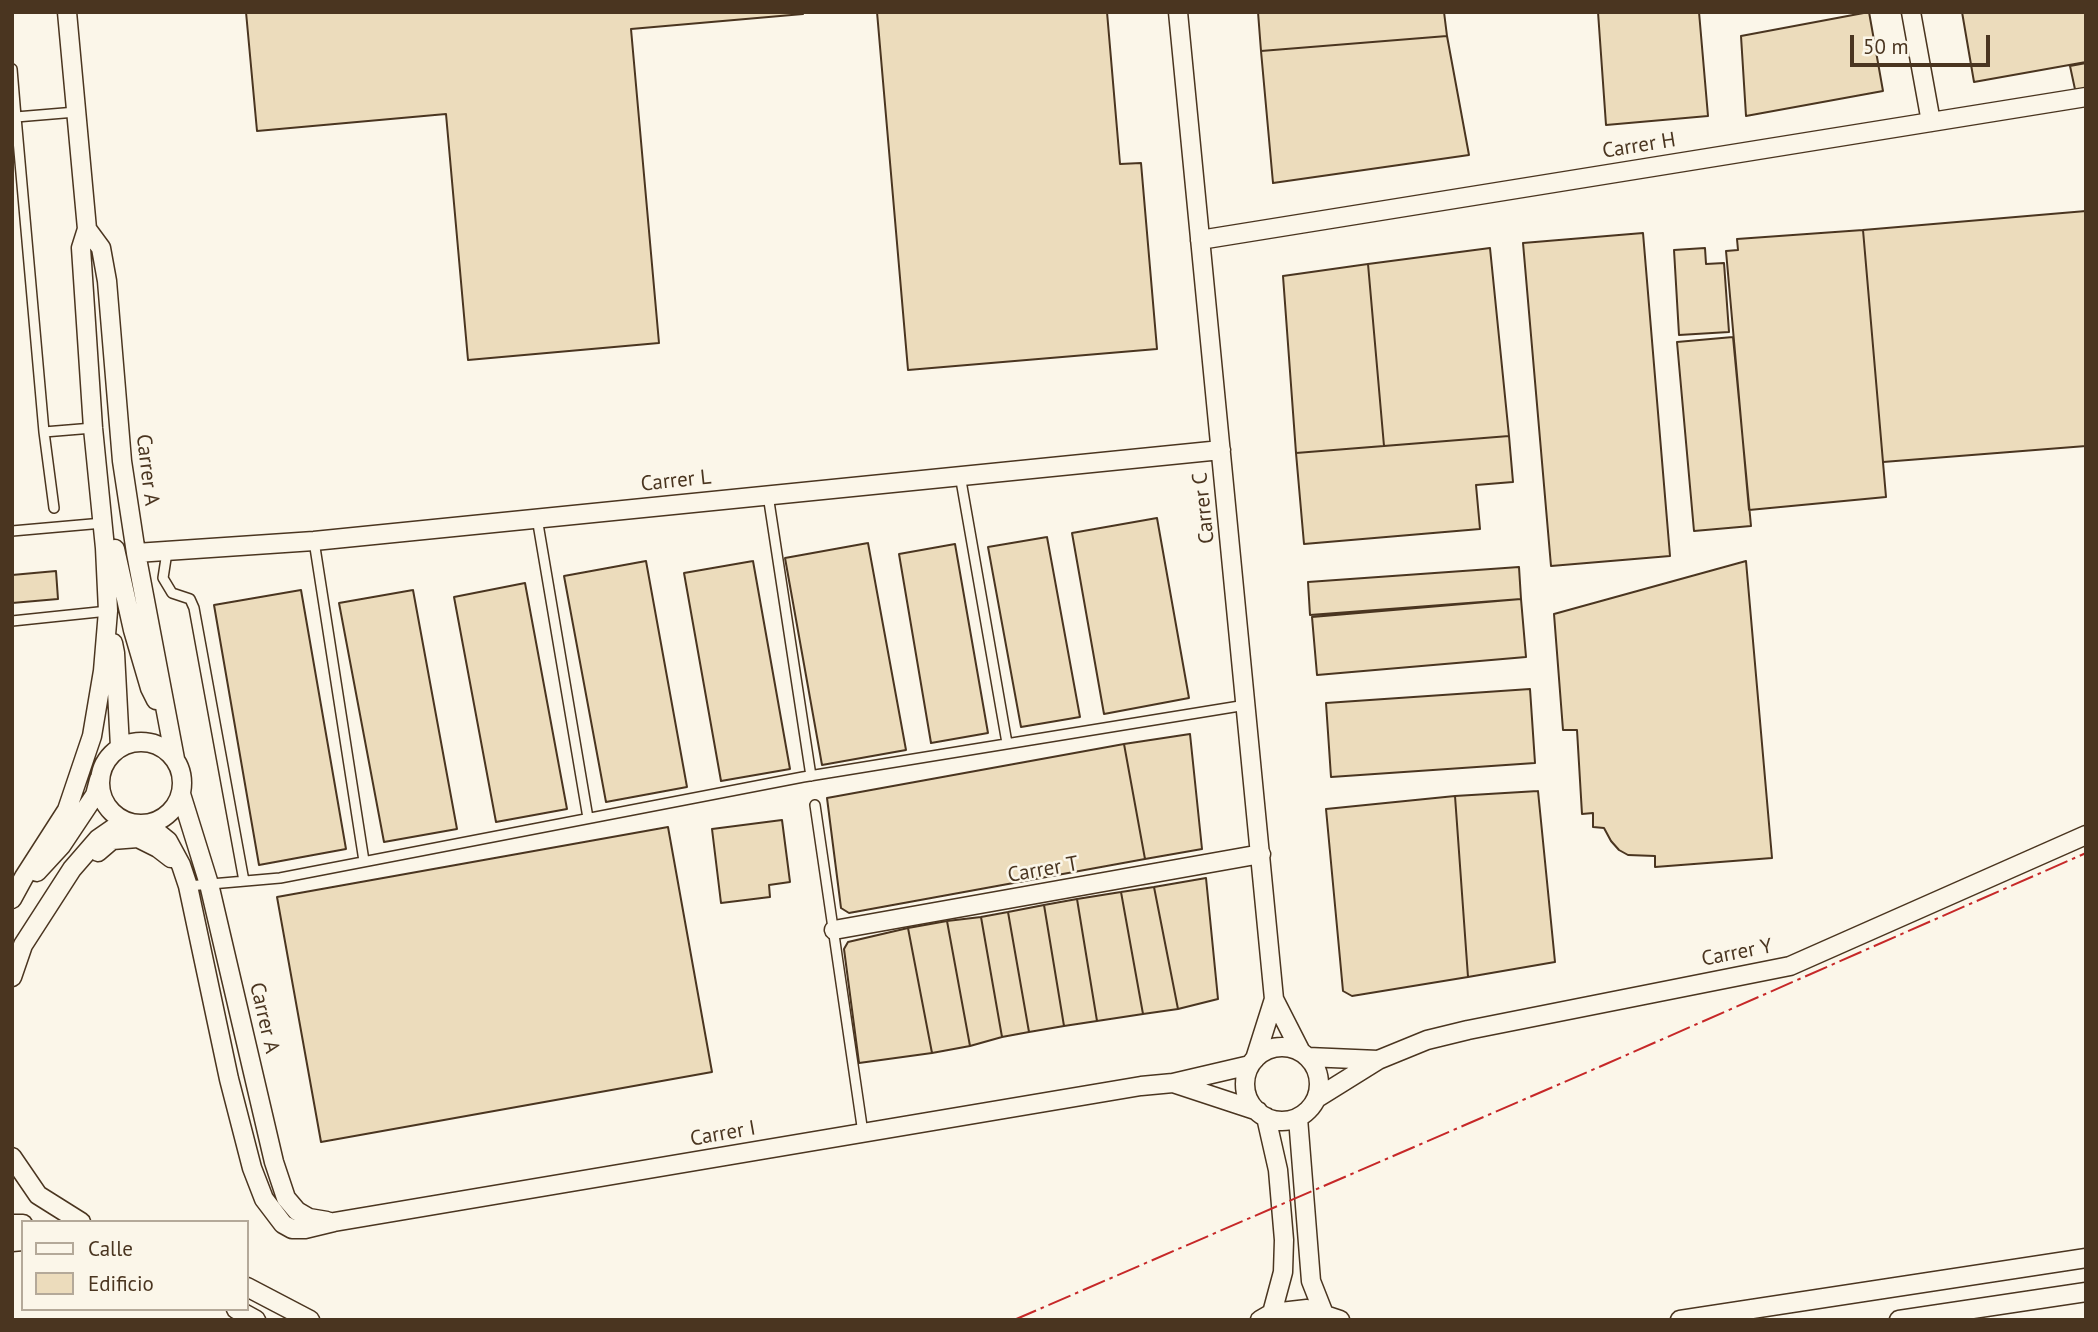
<!DOCTYPE html>
<style>
body{margin:0}
#map{position:relative;width:2098px;height:1332px;overflow:hidden;background:#fbf6e9;font-family:"PT Sans",sans-serif}
canvas{display:block}
.frame{position:absolute;inset:0;border:14px solid #4a3520;pointer-events:none}
.legend{position:absolute;left:21px;top:1220px;width:228px;height:91px;box-sizing:border-box;background:#fbf6e9;border:2px solid #b4a999;margin:0;padding:9px 12px;list-style:none;font-size:21px;color:#4a3520}
.legend li{display:flex;align-items:center;gap:14px;height:35px}
.legend b{width:35px;border:2px solid #b4a999}
.scale{position:absolute;left:1850px;top:35px;width:140px;height:32px;box-sizing:border-box;border:4px solid #4a3520;border-top:0;padding-left:9px;font-size:21px;line-height:24px;white-space:nowrap;color:#4a3520;-webkit-text-stroke:5px #fbf6e9;paint-order:stroke}
</style>
<div id="map">
<canvas width="2098" height="1332"></canvas>
<div class="frame"></div>
<ul class="legend">
<li><b style="height:9px;background:#fbf6e9"></b>Calle</li>
<li><b style="height:19px;background:#ecdcbc"></b>Edificio</li>
</ul>
<div class="scale">50 m</div>
</div>
<script>
const c = document.querySelector('canvas').getContext('2d');
c.lineJoin = 'round';
function fill(path, color) {
  c.fillStyle = color;
  c.fill(path, 'evenodd');
}
function toPath(rows) {
  const path = new Path2D();
  for (const r of rows) {
    if (r.length === 3) {
      path.moveTo(r[0] + r[2], r[1]);
      path.arc(r[0], r[1], r[2], 0, 2 * Math.PI);
      continue;
    }
    path.moveTo(r[0], r[1]);
    for (let i = 2; i < r.length; i += 2) path.lineTo(r[i], r[i + 1]);
  }
  return path;
}
function strokePath(path, color, width, dash) {
  c.strokeStyle = color;
  c.lineWidth = width;
  c.lineCap = dash ? 'butt' : 'round';
  c.setLineDash(dash || []);
  c.stroke(path);
}
function drawText(font, color, halo, rows, align = 'center') {
  c.font = font + ' "PT Sans",sans-serif';
  c.lineWidth = 5;
  c.setLineDash([]);
  c.textBaseline = 'middle';
  c.strokeStyle = halo;
  c.fillStyle = color;
  for (const [text, x, y, turn = 0] of rows) {
    c.save();
    c.translate(x, y);
    c.rotate((+turn || 0) * Math.PI / 180);
    c.textAlign = isNaN(turn) ? turn : align;
    if (halo) c.strokeText(text, 0, 0);
    c.fillText(text, 0, 0);
    c.restore();
  }
}
const building = toPath([
 [246,12,802,12,803,14,631,29,659,343,468,360,446,114,257,131,246,12],
 [877,12,1107,12,1120,164,1141,163,1157,349,908,370,877,12],
 [1258,12,1444,12,1447,36,1261,51,1258,12],
 [1598,12,1699,12,1708,116,1606,125,1598,12],
 [1869,12,1883,91,1746,116,1741,36,1869,12],
 [1962,12,2086,12,2086,62,1974,82,1962,12],
 [1447,36,1469,155,1273,183,1261,51,1447,36],
 [2086,63,2086,92,2076,94,2070,66,2086,63],
 [2086,211,2086,446,1883,462,1863,230,2086,211],
 [1863,230,1886,497,1749,510,1726,251,1738,250,1737,239,1863,230],
 [1643,233,1670,556,1551,566,1523,243,1643,233],
 [1490,248,1509,436,1384,446,1368,264,1490,248],
 [1705,248,1706,264,1724,263,1729,332,1679,335,1674,250,1705,248],
 [1368,264,1384,446,1296,453,1283,276,1368,264],
 [1733,337,1751,526,1694,531,1677,342,1733,337],
 [1509,436,1513,482,1476,485,1480,529,1304,544,1296,453,1509,436],
 [1157,518,1189,698,1104,714,1072,533,1157,518],
 [1047,537,1080,717,1021,727,988,547,1047,537],
 [868,543,906,750,822,765,785,558,868,543],
 [955,544,988,733,931,743,899,554,955,544],
 [646,561,687,787,606,802,564,576,646,561],
 [753,561,790,769,721,781,684,573,753,561],
 [1746,561,1772,858,1655,867,1655,856,1628,855,1619,850,1611,841,1604,828,1593,827,1593,813,1582,814,1577,730,1563,730,1554,614,1746,561],
 [1519,567,1521,599,1310,615,1308,582,1519,567],
 [56,571,58,599,12,603,12,575,56,571],
 [525,583,567,809,496,822,454,597,525,583],
 [301,590,346,849,259,865,214,605,301,590],
 [413,590,457,829,384,842,339,603,413,590],
 [1521,599,1526,657,1317,675,1312,617,1521,599],
 [1530,689,1535,763,1331,777,1326,703,1530,689],
 [1190,734,1202,849,1145,859,1124,744,1190,734],
 [1124,744,1145,859,849,913,841,908,827,798,1124,744],
 [1538,791,1555,962,1468,977,1455,796,1538,791],
 [1455,796,1468,977,1352,996,1343,991,1326,809,1455,796],
 [782,820,790,882,769,885,770,897,721,903,712,829,782,820],
 [668,827,712,1072,321,1142,277,897,668,827],
 [1206,878,1218,999,1178,1009,1154,887,1206,878],
 [1154,887,1178,1009,1143,1014,1121,892,1154,887],
 [1121,892,1143,1014,1097,1021,1077,899,1121,892],
 [1077,899,1097,1021,1064,1026,1044,905,1077,899],
 [1044,905,1064,1026,1029,1032,1008,912,1044,905],
 [1008,912,1029,1032,1002,1037,981,917,1008,912],
 [981,917,1002,1037,970,1046,947,921,981,917],
 [947,921,970,1046,932,1053,908,928,947,921],
 [908,928,932,1053,859,1063,844,949,848,942,908,928]
]);
fill(building, '#ecdcbc');
strokePath(building, '#4a3520', 2);
const service = toPath([
 [12,69,16,117],
 [76,112,16,117,44,432,93,428],
 [44,432,54,508],
 [960,475,1007,743],
 [768,495,811,776],
 [537,518,588,818],
 [12,531,103,523],
 [314,541,364,861],
 [167,552,163,578,172,593,190,599,194,608,244,881],
 [12,621,108,611],
 [815,805,863,1133],
 [188,886,280,878,803,777,1246,705]
]);
const minor = toPath([
 [1178,12,1274,999],
 [1911,12,1931,122],
 [87,229,101,248,107,281,122,461,136,553,175,759],
 [1200,240,2086,97],
 [115,549,133,630,150,688,156,700],
 [136,553,314,541,1221,450],
 [113,643,115,653,120,747],
 [141,783,41],
 [181,794,209,884,274,1162,286,1198,297,1211,309,1218,327,1221],
 [147,824,168,841,181,865,188,886,229,1079,252,1168,264,1199,283,1224,292,1229,305,1229,334,1222,1141,1086,1173,1083],
 [98,852,112,840,138,838,158,848,171,858],
 [37,872,61,846,95,795,99,780],
 [12,899,24,877,67,810,92,736,103,671,108,611,105,548,93,428,81,248,87,229,67,12],
 [834,930,1261,854],
 [12,977,23,945,72,869,98,839,124,821],
 [1282,1084,37],
 [1308,1057,1378,1060,1317,1098],
 [1255,1059,1274,999,1301,1052],
 [1378,1060,1427,1040,1468,1030,1790,966,2086,835],
 [1250,1065,1173,1083,1258,1111],
 [1266,1117,1278,1170,1284,1240,1283,1272,1272,1313],
 [1298,1118,1311,1281,1324,1314],
 [12,1157,38,1195,81,1222],
 [12,1224,23,1224],
 [12,1242,23,1241],
 [247,1287,310,1320],
 [236,1309,256,1320],
 [1260,1320,1272,1313,1307,1309,1340,1320],
 [1680,1320,2086,1258],
 [1899,1320,2086,1292]
]);
strokePath(service, '#4a3520', 12);
strokePath(minor, '#4a3520', 21);
strokePath(service, '#fbf6e9', 9);
strokePath(minor, '#fbf6e9', 18);
strokePath(toPath([
 [1014,1320,1606,1064,2086,853]
]), '#c62828', 2, [24, 5, 3.5, 5]);
drawText('21px', '#4a3520', '#fbf6e9', [
 ["Carrer H",1639,146,-9],
 ["Carrer A",147,470,83],
 ["Carrer L",676,481,-6],
 ["Carrer C",1204,508,-96],
 ["Carrer T",1043,870,-10],
 ["Carrer Y",1737,953,-11],
 ["Carrer A",264,1018,77],
 ["Carrer I",723,1134,-10]
]);
</script>
